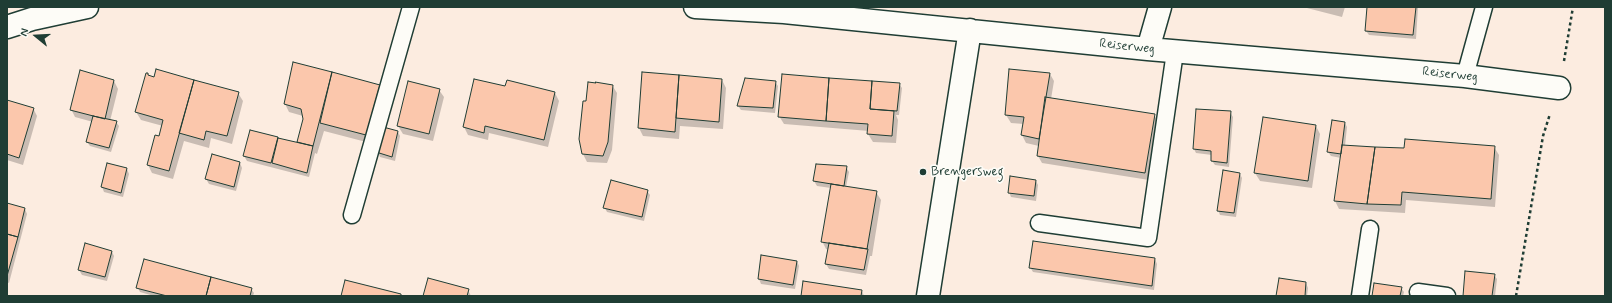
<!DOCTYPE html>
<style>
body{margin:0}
#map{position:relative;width:1612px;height:303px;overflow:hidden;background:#fcece0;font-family:Mynerve,sans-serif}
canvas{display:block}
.frame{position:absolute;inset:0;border:8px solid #1f3d34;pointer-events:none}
.north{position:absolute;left:16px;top:16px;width:40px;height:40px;-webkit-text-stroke:3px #fdfcf7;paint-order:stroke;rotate:288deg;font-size:11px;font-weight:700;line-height:16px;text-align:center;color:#1f3d34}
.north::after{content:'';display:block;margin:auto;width:14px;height:18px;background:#1f3d34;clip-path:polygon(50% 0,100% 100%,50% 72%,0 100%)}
</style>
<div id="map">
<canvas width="1612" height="303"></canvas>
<div class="frame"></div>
<div class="north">N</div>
</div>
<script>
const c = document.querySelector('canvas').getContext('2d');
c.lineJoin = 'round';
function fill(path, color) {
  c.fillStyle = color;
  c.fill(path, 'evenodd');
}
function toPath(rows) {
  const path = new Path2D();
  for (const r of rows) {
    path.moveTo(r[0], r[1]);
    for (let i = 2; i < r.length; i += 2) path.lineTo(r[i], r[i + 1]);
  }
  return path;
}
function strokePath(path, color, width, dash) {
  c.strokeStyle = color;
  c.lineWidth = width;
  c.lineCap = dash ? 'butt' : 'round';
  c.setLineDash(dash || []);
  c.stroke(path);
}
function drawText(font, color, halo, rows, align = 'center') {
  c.font = font + ' Mynerve,sans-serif';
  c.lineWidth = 3.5;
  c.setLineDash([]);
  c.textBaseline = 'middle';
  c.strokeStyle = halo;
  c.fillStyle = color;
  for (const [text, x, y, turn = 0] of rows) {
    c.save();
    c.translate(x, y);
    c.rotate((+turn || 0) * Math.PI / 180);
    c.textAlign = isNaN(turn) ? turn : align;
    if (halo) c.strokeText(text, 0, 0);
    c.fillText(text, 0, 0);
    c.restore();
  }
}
fill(toPath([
 [1303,7,1345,7,1342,17],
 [1368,7,1418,7,1416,39,1369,35,1366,31],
 [294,63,379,86,383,93,370,143,324,131,317,154,315,153,309,177,247,161,244,156,251,131,301,144,298,142,304,120,303,116,289,112,285,104],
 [1010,71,1050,74,1054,81,1051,99,1154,115,1159,123,1149,180,1042,163,1038,156,1039,146,1026,143,1022,135,1024,124,1011,123,1006,115],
 [643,73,722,80,726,88,723,129,680,126,679,139,643,136,639,128],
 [148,74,149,76,238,93,243,101,232,144,211,138,209,148,184,141,173,179,152,173,148,165,160,138,163,126,141,120,136,112],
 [475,80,506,87,555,93,559,101,548,147,489,133,488,140,468,135,464,127],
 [114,81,118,89,110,121,116,122,119,126,111,152,90,146,87,142,93,122,75,117,71,109],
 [775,82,778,86,775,113,741,110,738,106],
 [589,83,605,84,612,85,617,93,612,150,607,163,587,162,583,154],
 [899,84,902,88,899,115,896,115,898,120,896,143,873,142,868,134,869,131,784,124,779,116],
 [439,90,444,97,433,141,403,134,398,126],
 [7,101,33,108,37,116,23,165,7,160],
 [1230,112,1233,117,1229,167,1215,165,1212,161,1212,155,1196,153,1194,149],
 [1345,123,1347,127,1345,146,1405,149,1494,147,1499,155,1495,207,1406,200,1405,213,1339,209,1335,201,1341,158,1331,156,1328,152],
 [1316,126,1320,134,1312,188,1260,181,1255,173],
 [398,132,400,136,395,161,380,157,378,152],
 [240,163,242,168,236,191,209,184,206,179],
 [108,164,127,169,129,174,123,197,104,192,102,187],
 [846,167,849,172,846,187,876,192,881,200,872,256,870,256,866,275,829,269,826,264,829,250,826,249,822,241,831,188,817,186,814,181],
 [1240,174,1242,178,1236,217,1220,215,1218,210],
 [1036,181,1038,185,1036,201,1011,197,1009,192],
 [647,191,650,195,644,221,607,212,605,208],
 [7,204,25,209,27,214,9,283,7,282],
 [1034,242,1155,259,1157,264,1154,290,1033,272,1030,267],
 [112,252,114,256,107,281,82,275,79,270],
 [762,256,797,261,799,266,795,289,761,284,759,279],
 [1494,275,1497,279,1495,296,1464,296],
 [1306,283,1308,288,1307,296,1277,296],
 [138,288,251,289,254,293,253,296,154,296,140,292],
 [1401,288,1404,292,1403,296,1373,296],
 [468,290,471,296,424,296],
 [862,291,864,296,802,296]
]), '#0003');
const building = toPath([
 [1367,7,1416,7,1413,35,1365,31,1367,7],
 [293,62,332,72,313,146,297,142,303,119,301,109,284,104,293,62],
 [156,69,194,80,169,171,147,165,155,135,159,136,163,120,135,112,146,73,148,73,148,75,154,77,156,69],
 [1009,69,1050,73,1039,139,1021,135,1024,117,1005,115,1009,69],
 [80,70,114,80,105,119,70,110,80,70],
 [332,72,380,85,366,135,320,123,332,72],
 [642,72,679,75,675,132,638,128,642,72],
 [782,74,829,78,826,121,778,117,782,74],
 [679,75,722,79,719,122,676,118,679,75],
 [745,78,776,81,773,108,737,106,745,78],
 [829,78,872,81,870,109,894,111,892,136,867,134,868,124,826,121,829,78],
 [474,79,505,86,507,80,555,92,544,140,485,126,484,133,463,127,474,79],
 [194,80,239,92,227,136,206,131,204,140,179,133,194,80],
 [408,81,440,89,429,134,397,126,408,81],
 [872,81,900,83,897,111,870,109,872,81],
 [588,82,596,83,595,82,613,85,608,142,603,156,582,154,579,139,583,101,586,101,588,82],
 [1045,97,1155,114,1145,173,1037,156,1045,97],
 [7,100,34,108,19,158,7,154,7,100],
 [1196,109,1231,111,1227,163,1211,161,1211,151,1193,149,1196,109],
 [93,116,117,121,109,148,86,142,93,116],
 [1263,117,1316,125,1308,181,1254,173,1263,117],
 [1332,120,1345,122,1341,154,1327,152,1332,120],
 [383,127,398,131,392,157,376,152,383,127],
 [250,130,278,137,271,163,243,156,250,130],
 [278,138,313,146,307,173,272,163,278,138],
 [1405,139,1495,146,1491,199,1402,192,1401,205,1367,204,1375,147,1404,148,1405,139],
 [1342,145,1375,147,1367,204,1334,201,1342,145],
 [212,154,240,162,234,187,205,179,212,154],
 [107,163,127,168,121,193,101,187,107,163],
 [816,164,847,166,844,186,813,181,816,164],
 [1223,170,1240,173,1234,213,1217,211,1223,170],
 [1010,176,1036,180,1034,196,1008,193,1010,176],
 [611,180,648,190,642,217,603,208,611,180],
 [831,184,877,191,867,249,821,242,831,184],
 [7,203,25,208,18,237,7,234,7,203],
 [7,234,18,237,7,276,7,234],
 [1033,241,1155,258,1152,286,1029,268,1033,241],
 [85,243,112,251,105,277,78,270,85,243],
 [829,243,868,249,864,270,825,264,829,243],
 [761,255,797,261,793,285,758,279,761,255],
 [144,259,211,277,206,296,167,296,136,288,144,259],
 [1465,271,1495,274,1492,296,1463,296,1465,271],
 [211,277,252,288,250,296,206,296,211,277],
 [428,278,469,289,467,296,423,296,428,278],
 [1279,278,1306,282,1305,296,1276,296,1279,278],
 [345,280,401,294,401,296,341,296,345,280],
 [803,281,862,290,861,296,801,296,803,281],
 [1374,283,1402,287,1400,296,1372,296,1374,283]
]);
fill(building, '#fbc7ac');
strokePath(building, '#1f3d34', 1);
const lane = toPath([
 [1465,76,1484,7],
 [352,215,411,7],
 [1039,223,1148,238,1175,52],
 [1418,292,1447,296],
 [1360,296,1370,229]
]);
const street = toPath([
 [695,7,784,12,1148,49,1465,76,1559,88],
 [7,27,32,19,87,7],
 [1148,49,1160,7],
 [928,296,970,30]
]);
strokePath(lane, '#1f3d34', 19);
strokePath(street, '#1f3d34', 25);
strokePath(toPath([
 [1564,61,1573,7],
 [1516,296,1543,136,1550,114]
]), '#1f3d34', 2.5, [3, 3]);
strokePath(lane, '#fdfcf7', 16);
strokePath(street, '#fdfcf7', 22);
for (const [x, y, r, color] of [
 [923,172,4,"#1f3d34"]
]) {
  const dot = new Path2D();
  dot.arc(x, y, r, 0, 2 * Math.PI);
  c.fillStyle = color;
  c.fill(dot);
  strokePath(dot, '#fdfcf7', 1.5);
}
drawText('13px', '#1f3d34', '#fdfcf7', [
 ["Reiserweg",1127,47,6],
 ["Reiserweg",1450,75,6]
]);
drawText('13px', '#1f3d34', '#fdfcf7', [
 ["Brengersweg",931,172]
], 'left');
</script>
